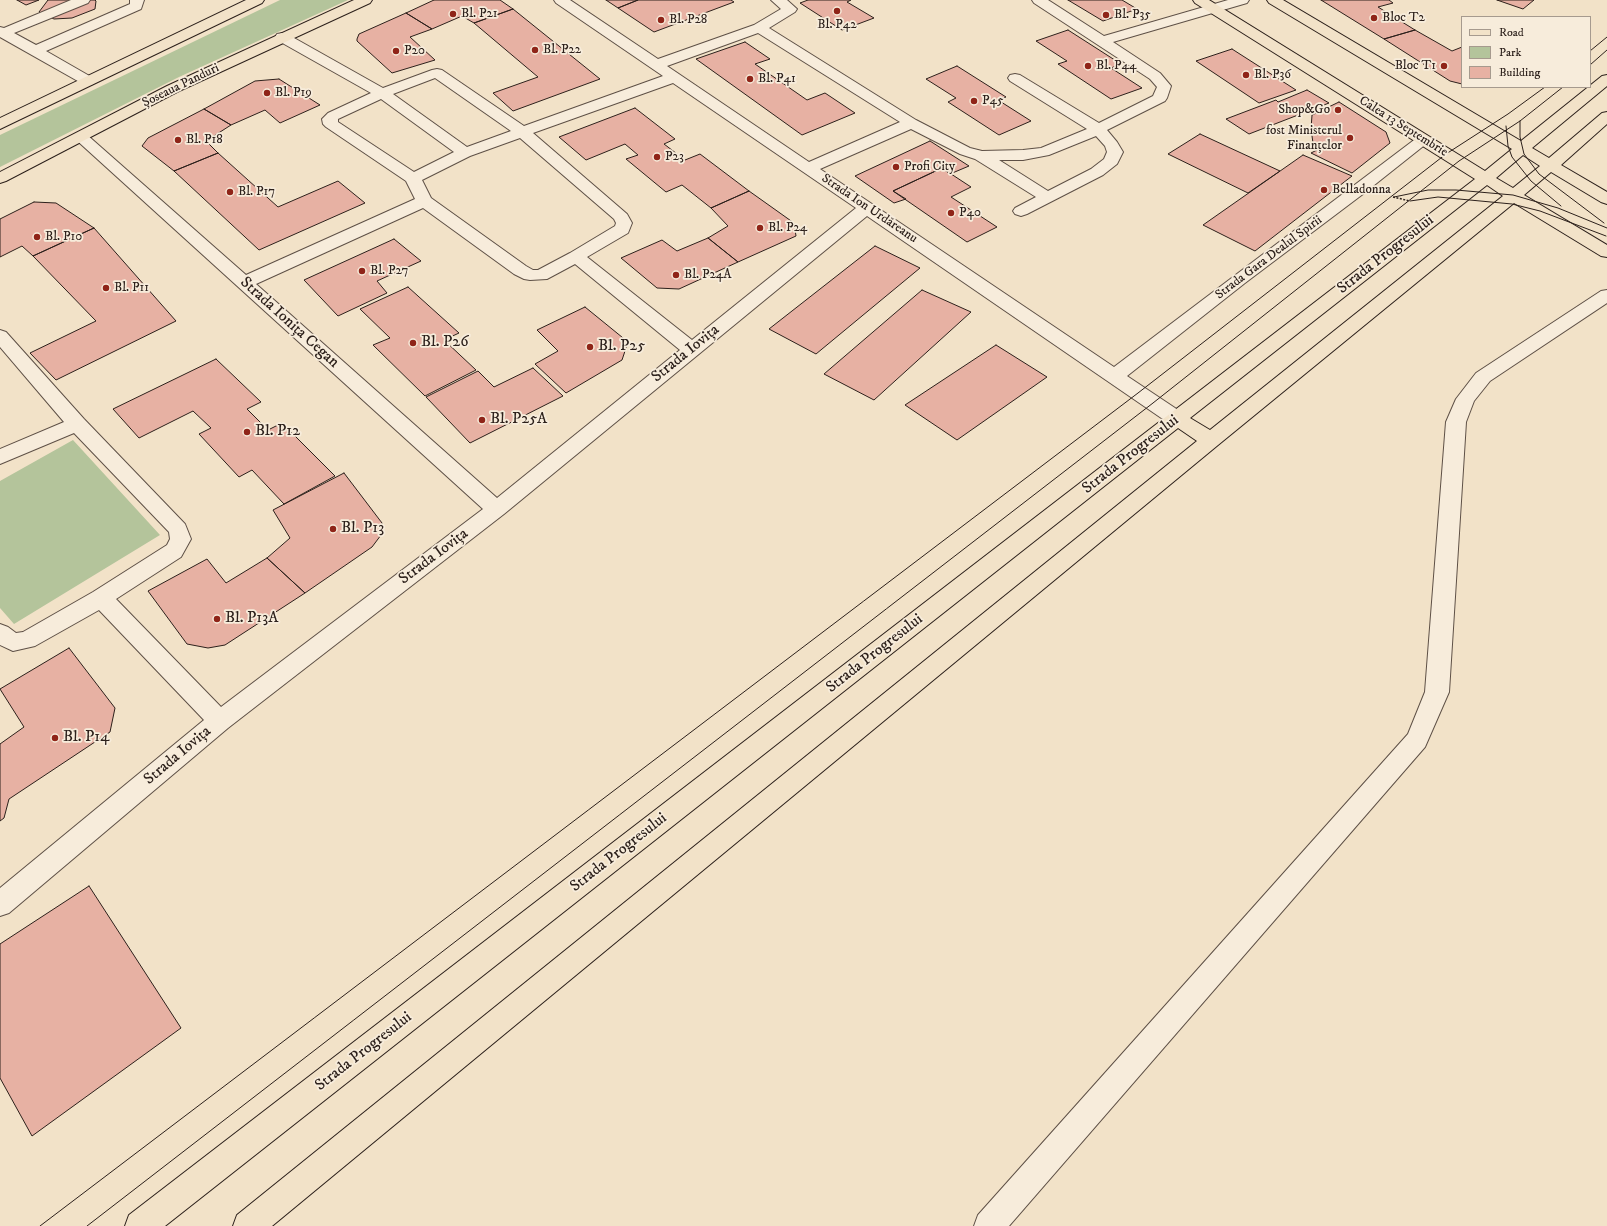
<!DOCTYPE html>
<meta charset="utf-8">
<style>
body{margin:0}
#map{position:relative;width:1607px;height:1226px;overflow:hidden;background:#f2e2c8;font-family:"IM FELL DW Pica",serif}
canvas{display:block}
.legend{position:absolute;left:1461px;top:16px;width:130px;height:72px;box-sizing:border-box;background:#f7ecdb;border:1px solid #a69a8e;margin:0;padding:5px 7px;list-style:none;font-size:12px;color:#2c201b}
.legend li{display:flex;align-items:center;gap:8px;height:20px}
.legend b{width:20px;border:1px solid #a69a8e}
</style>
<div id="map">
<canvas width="1607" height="1226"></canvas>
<ul class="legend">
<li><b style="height:5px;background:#f2e2c8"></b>Road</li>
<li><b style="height:11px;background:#b4c49b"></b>Park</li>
<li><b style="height:11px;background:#e7b1a3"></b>Building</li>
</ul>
</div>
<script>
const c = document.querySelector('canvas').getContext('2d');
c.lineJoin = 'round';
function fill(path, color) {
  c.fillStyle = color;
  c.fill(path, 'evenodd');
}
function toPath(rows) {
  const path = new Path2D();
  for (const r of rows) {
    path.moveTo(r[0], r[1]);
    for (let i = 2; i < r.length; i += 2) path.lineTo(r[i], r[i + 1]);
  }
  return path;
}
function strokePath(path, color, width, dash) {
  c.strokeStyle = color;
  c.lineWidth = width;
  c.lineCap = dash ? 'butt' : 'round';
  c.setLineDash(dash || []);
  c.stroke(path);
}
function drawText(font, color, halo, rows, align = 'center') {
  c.font = font + ' "IM FELL DW Pica",serif';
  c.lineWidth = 3.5;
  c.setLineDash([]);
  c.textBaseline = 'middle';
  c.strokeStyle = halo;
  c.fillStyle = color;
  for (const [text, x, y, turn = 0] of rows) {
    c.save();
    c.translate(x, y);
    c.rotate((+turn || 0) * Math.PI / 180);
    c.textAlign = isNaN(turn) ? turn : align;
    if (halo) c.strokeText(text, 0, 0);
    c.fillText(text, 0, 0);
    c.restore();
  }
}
fill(toPath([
 [280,0,348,0,179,77,0,167,0,135],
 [73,440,160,535,14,624,0,608,0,481]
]), '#b4c49b');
const building = toPath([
 [17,0,39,0,26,5,17,0],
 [48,0,95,0,96,1,95,9,72,18,54,19,39,12,48,0],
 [434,0,500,0,513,9,474,23,462,16,432,29,406,13,434,0],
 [606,0,638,0,618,8,606,0],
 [638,0,731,0,734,2,654,32,618,8,638,0],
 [808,0,851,0,847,2,874,18,842,30,800,3,808,0],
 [1068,0,1122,0,1137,9,1103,21,1068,0],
 [1321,0,1389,0,1393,3,1378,7,1415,30,1384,39,1321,0],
 [1497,0,1534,0,1523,9,1497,0],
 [513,9,600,79,513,111,493,93,538,77,474,23,513,9],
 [406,13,432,29,410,37,435,60,392,73,357,41,357,39,359,34,406,13],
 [1068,30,1121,64,1111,68,1142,88,1111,99,1058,64,1067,61,1036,41,1068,30],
 [1415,30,1452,51,1462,47,1462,84,1450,81,1384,39,1415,30],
 [745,42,770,59,755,64,807,100,825,93,855,113,802,135,696,59,745,42],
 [1232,49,1296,90,1259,103,1196,61,1232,49],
 [957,66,1006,97,998,100,1031,121,999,135,948,102,956,98,926,79,957,66],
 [279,79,320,105,280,123,265,110,231,125,204,109,255,81,279,79],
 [1307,90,1329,103,1249,134,1226,119,1276,100,1278,102,1307,90],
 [1339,102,1386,132,1390,143,1352,173,1311,153,1323,147,1313,143,1311,129,1312,115,1339,102],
 [635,108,675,139,664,144,685,160,700,154,749,191,711,208,682,185,666,192,626,159,638,155,625,144,586,160,559,137,635,108],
 [204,109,231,125,206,141,218,153,174,171,142,146,148,138,204,109],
 [1200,134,1280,171,1248,193,1168,154,1200,134],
 [930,141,969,166,950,174,942,168,893,191,906,199,894,203,855,176,930,141],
 [218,153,278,207,338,181,365,203,259,250,174,171,218,153],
 [1303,155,1352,176,1255,251,1203,225,1303,155],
 [942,168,971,187,951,197,997,227,967,242,893,191,942,168],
 [749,191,794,223,796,236,738,262,708,238,728,226,711,208,749,191],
 [34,202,56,203,94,228,33,256,22,246,0,257,0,219,34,202],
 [94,228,176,321,56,380,30,353,96,321,33,256,94,228],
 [708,238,738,262,679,289,657,288,621,258,662,240,677,251,708,238],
 [394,239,421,261,377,281,387,293,338,316,304,280,394,239],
 [875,246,920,268,816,354,769,329,875,246],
 [408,287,459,333,444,340,476,370,425,396,373,345,390,338,360,309,408,287],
 [922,290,971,312,874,400,824,374,922,290],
 [585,307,628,342,622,360,566,393,535,364,558,351,537,330,585,307],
 [996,345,1047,377,957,440,905,405,996,345],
 [216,359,261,402,247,409,268,430,282,423,335,476,284,504,252,470,239,477,199,434,211,428,193,411,139,438,113,409,216,359],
 [533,368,563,396,470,443,426,397,478,371,494,387,533,368],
 [344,473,382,523,381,535,372,547,305,593,267,558,290,538,273,510,344,473],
 [267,558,305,593,225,645,208,648,187,644,148,591,207,559,226,583,267,558],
 [69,648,115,708,110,732,9,799,4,818,0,821,0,744,24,727,0,689,69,648],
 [89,886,181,1028,32,1136,0,1078,0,944,89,886]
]);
fill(building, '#e7b1a3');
strokePath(building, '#2c201b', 1);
const minor = toPath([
 [71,0,90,0,88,3,14,33,36,45,130,4,130,0,144,0,141,9,46,51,93,78,95,81,93,84,88,85,83,84,0,37,0,27,4,28,71,0],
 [554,0,570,0,658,59,754,25,781,9,771,0,787,0,797,9,795,12,769,28,916,120,970,148,982,151,1023,150,1041,148,1087,129,1010,81,1008,78,1010,75,1015,74,1020,75,1099,123,1153,96,1157,87,1150,79,1034,3,1032,0,1048,0,1104,36,1228,0,1249,0,1247,3,1113,42,1160,73,1171,86,1167,98,1165,101,1107,130,1117,142,1123,152,1117,164,1103,175,1027,214,1021,216,1015,214,1013,211,1015,208,1036,197,975,159,960,154,911,129,820,169,1114,367,1418,137,1423,135,1428,137,1431,140,1363,194,1245,283,1127,376,1184,414,1187,419,1184,424,1177,426,1170,424,867,216,504,514,228,728,9,913,0,916,0,888,204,720,99,610,35,646,13,651,0,645,0,624,8,627,16,633,23,632,93,592,167,545,170,539,169,532,74,433,0,464,0,449,64,422,0,347,0,330,6,332,84,419,185,524,191,539,181,557,116,599,221,707,483,509,73,137,76,134,81,132,86,134,246,275,415,199,406,181,326,127,323,124,322,119,328,113,371,93,277,40,275,37,277,34,282,33,287,34,383,88,432,70,437,69,442,70,524,126,663,76,556,3,554,0],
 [758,33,900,122,809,162,667,66,758,33],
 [435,78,511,131,467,147,393,94,435,78],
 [673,83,856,208,692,340,587,257,628,233,632,223,627,214,533,133,673,83],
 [381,99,454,152,414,172,338,122,338,119,381,99],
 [1096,136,1105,146,1107,152,1104,159,1091,169,1048,191,999,160,1023,160,1049,155,1096,136],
 [520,138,614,219,616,223,615,226,570,253,538,270,533,270,526,266,431,198,422,180,470,156,520,138],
 [423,208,514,274,524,279,530,280,547,279,575,264,680,350,497,498,256,284,423,208],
 [1607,290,1607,303,1490,381,1474,401,1466,422,1449,692,1425,747,1009,1226,974,1226,978,1215,1408,734,1425,692,1446,422,1456,399,1476,373,1601,291,1607,290]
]);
const major = toPath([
 [246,0,264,0,262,3,0,129,0,118,246,0],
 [354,0,372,0,370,3,177,92,6,181,0,183,0,172,167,86,354,0],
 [1193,0,1209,0,1485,171,1512,149,1269,3,1267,0,1283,0,1521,141,1602,76,1607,75,1607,86,1532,148,1549,158,1602,113,1607,112,1607,124,1561,165,1607,192,1607,204,1601,202,1551,172,1524,195,1607,245,1607,257,1601,256,1514,203,1218,445,272,1226,233,1226,237,1215,1197,441,1178,428,165,1226,125,1226,129,1215,1475,179,1195,3,1193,0],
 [1523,155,1540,166,1513,188,1496,178,1523,155],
 [1487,185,1503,196,1210,430,1190,418,1487,185]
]);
strokePath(minor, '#5e5046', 2);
strokePath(major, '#2c201b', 2);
strokePath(toPath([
 [1393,197,1410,201]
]), '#2c201b', 1.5, [2, 1.5]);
fill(minor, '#f7ecdb');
fill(major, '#f2e2c8');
strokePath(toPath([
 [1590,51,1607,37],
 [1590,65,1607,50],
 [1520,121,1520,137,1524,154,1539,174,1604,223],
 [1506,126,1508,146,1512,157,1531,181,1561,206],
 [1394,197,1428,190,1456,190,1513,195,1558,208,1607,228],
 [1410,201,1438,197,1512,204,1540,211,1606,236],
 [40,1226,1138,393,1446,154,1508,114,1545,87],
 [87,1226,1153,403,1459,161,1520,121,1563,87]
]), '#2c201b', 1);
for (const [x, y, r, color] of [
 [837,11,4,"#8f2418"],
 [453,14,4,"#8f2418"],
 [1106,15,4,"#8f2418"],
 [1374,18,4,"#8f2418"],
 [661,20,4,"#8f2418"],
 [535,50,4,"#8f2418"],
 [396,51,4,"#8f2418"],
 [1088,66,4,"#8f2418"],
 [1444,66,4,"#8f2418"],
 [1246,75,4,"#8f2418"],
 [750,79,4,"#8f2418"],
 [267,93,4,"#8f2418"],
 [974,101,4,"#8f2418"],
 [1338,110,4,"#8f2418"],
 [1350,138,4,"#8f2418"],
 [178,140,4,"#8f2418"],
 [657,157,4,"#8f2418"],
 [896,167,4,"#8f2418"],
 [1324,190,4,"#8f2418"],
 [230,192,4,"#8f2418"],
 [951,213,4,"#8f2418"],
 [760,228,4,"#8f2418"],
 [37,237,4,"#8f2418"],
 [362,271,4,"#8f2418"],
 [676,275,4,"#8f2418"],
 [106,288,4,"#8f2418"],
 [413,343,4,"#8f2418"],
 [590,347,4,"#8f2418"],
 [482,420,4,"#8f2418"],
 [247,432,4,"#8f2418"],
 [333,529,4,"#8f2418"],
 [217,619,4,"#8f2418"],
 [55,738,4,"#8f2418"]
]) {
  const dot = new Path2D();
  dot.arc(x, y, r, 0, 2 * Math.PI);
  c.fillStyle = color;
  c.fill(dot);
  strokePath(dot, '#f7ecdb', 1.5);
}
drawText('13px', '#2c201b', '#f7ecdb', [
 ["Bl. P21",461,14],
 ["Bl. P35",1114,15],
 ["Bloc T2",1382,18],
 ["Bl. P28",669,20],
 ["Bl. P42",837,25,"center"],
 ["Bl. P22",543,50],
 ["P20",404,51],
 ["Bl. P44",1096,66],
 ["Bloc T1",1436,66,"right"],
 ["Bl. P36",1254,75],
 ["Bl. P41",758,79],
 ["Bl. P19",275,93],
 ["P45",982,101],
 ["Shop&Go",1330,110,"right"],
 ["fost Ministerul",1342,131,"right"],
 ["Finanțelor",1342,146,"right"],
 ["Bl. P18",186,140],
 ["P23",665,157],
 ["Profi City",904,167],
 ["Belladonna",1332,190],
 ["Bl. P17",238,192],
 ["P40",959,213],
 ["Bl. P24",768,228],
 ["Bl. P10",45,237],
 ["Bl. P27",370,271],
 ["Bl. P24A",684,275],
 ["Bl. P11",114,288]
], 'left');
drawText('13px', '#2c201b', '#f7ecdb', [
 ["Șoseaua Panduri",181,86,-26],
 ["Calea 13 Septembrie",1403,127,32],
 ["Strada Ion Urdăreanu",869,209,34],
 ["Strada Gara Dealul Spirii",1269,258,-37]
]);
drawText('16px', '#2c201b', '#f7ecdb', [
 ["Strada Progresului",1386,255,-38],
 ["Strada Ionița Cegan",289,323,42],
 ["Strada Iovița",686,354,-39],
 ["Strada Progresului",1131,455,-38],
 ["Strada Iovița",434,557,-37],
 ["Strada Progresului",875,654,-38],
 ["Strada Iovița",178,756,-40],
 ["Strada Progresului",619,853,-38],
 ["Strada Progresului",364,1052,-38]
]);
drawText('16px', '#2c201b', '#f7ecdb', [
 ["Bl. P26",421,343],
 ["Bl. P25",598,347],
 ["Bl. P25A",490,420],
 ["Bl. P12",255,432],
 ["Bl. P13",341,529],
 ["Bl. P13A",225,619],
 ["Bl. P14",63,738]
], 'left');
</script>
